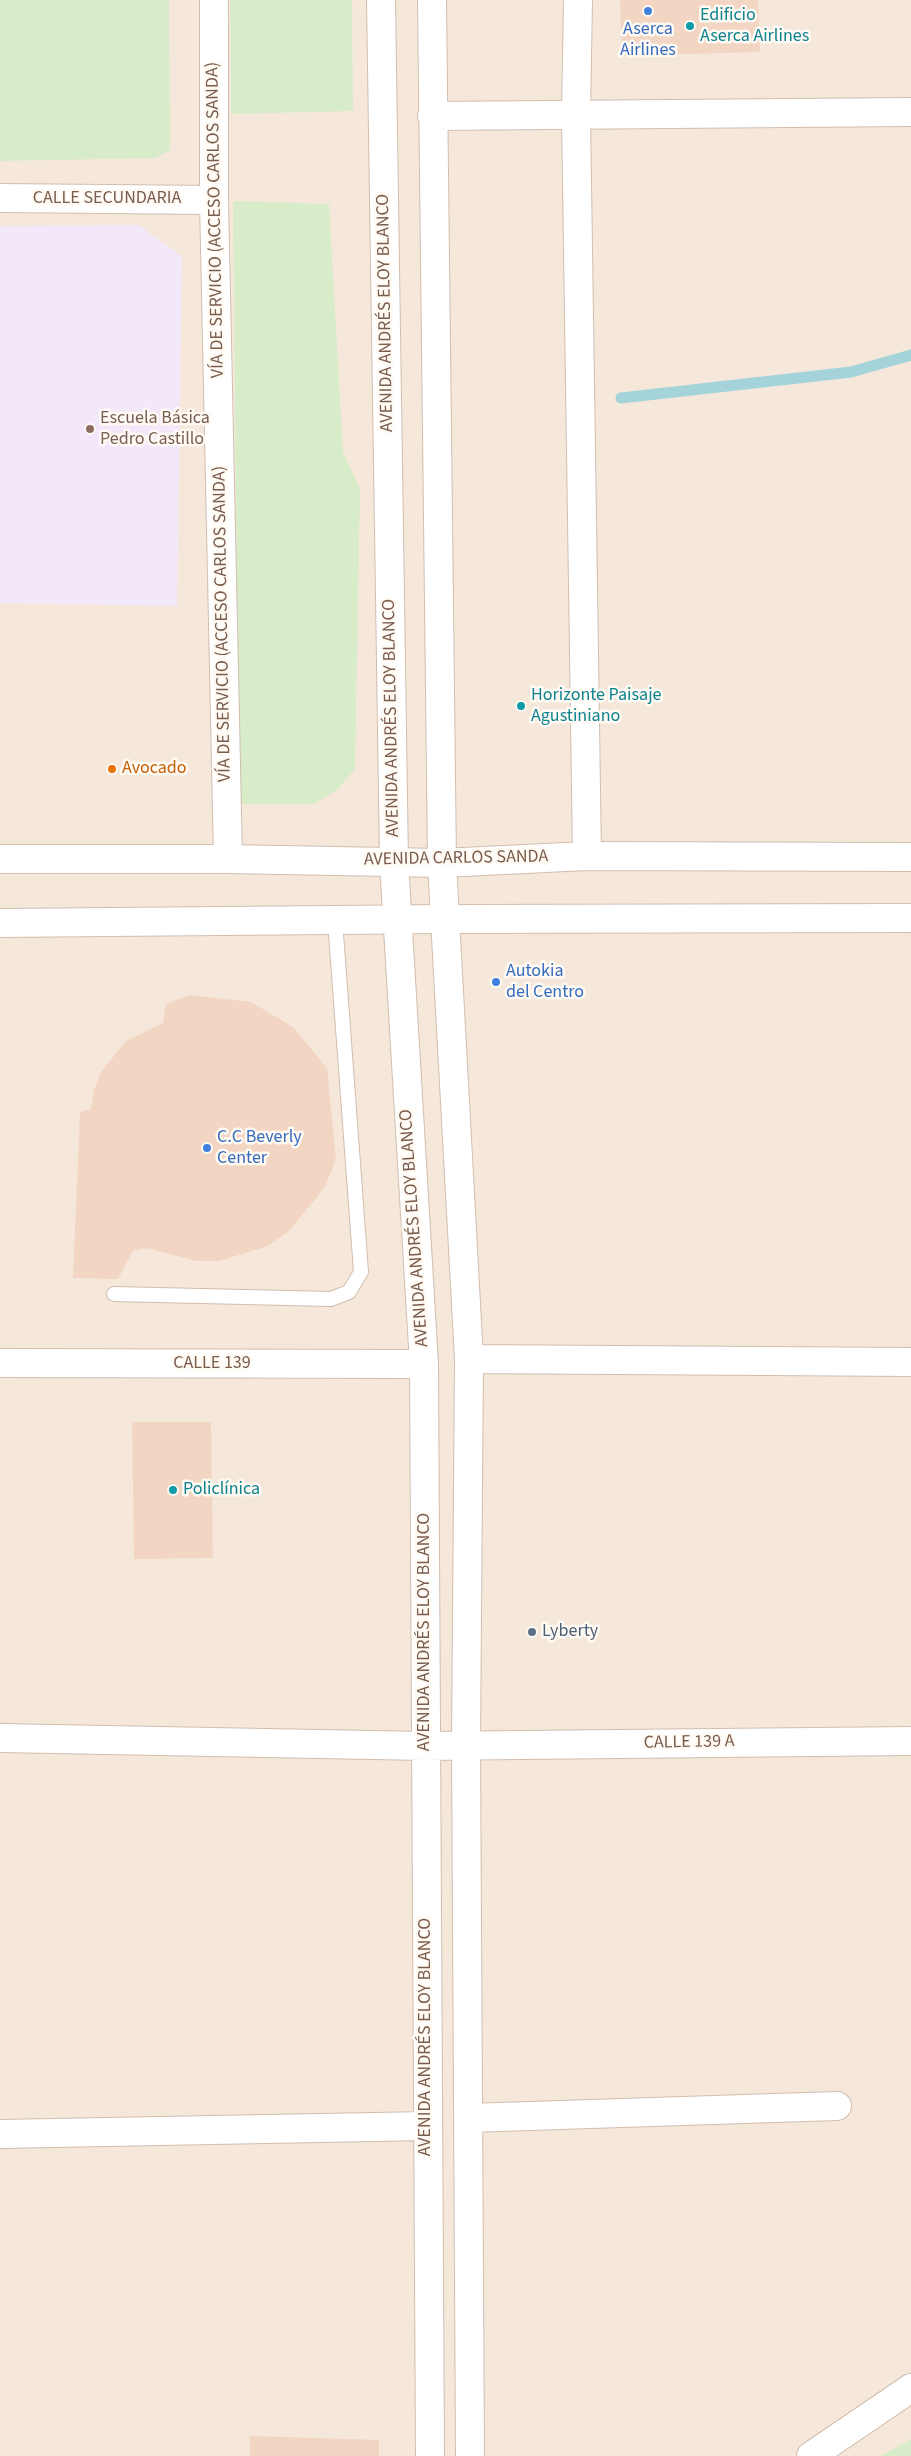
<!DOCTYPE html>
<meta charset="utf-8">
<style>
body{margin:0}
canvas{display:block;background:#fdf6ec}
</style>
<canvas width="911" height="2456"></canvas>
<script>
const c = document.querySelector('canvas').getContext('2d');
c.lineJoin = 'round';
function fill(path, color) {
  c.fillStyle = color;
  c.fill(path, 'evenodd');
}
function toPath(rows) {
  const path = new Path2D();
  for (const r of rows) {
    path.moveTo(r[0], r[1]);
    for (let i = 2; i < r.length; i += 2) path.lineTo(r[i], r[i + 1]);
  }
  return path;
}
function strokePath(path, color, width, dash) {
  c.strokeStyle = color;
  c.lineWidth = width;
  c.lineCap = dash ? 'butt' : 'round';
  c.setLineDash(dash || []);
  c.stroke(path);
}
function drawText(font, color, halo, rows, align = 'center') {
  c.font = font + ' "Source Sans 3",sans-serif';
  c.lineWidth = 5;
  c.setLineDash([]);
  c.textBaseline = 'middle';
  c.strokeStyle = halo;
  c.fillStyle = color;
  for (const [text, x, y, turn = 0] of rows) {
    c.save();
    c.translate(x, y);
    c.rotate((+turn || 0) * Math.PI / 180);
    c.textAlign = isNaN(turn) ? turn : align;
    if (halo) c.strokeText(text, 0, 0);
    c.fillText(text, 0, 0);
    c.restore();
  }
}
fill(toPath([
 [0,0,911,0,911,2456,0,2456]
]), '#f5e8da');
fill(toPath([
 [138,225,182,256,177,606,0,603,0,226]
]), '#f3e8fa');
fill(toPath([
 [0,0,169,0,170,150,155,158,0,161],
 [230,0,352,0,353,111,231,114],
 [233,201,329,204,343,452,360,489,355,769,337,790,314,804,239,804],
 [911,2439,911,2456,881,2456]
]), '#d8ecc9');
strokePath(toPath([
 [621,398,851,372,911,355]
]), '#a5d3da', 11);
fill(toPath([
 [620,0,758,0,760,52,622,56],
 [189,995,251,1002,293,1027,327,1068,336,1159,325,1187,289,1231,268,1246,219,1261,196,1261,147,1248,133,1251,118,1279,73,1278,80,1112,91,1109,94,1090,101,1072,126,1041,163,1023,166,1004],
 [132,1422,211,1422,213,1558,134,1559],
 [250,2436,379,2440,379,2456,250,2456]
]), '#f3d5c3');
const service = toPath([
 [114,1294,331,1299,349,1292,361,1272,335,920]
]);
const minor = toPath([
 [214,0,214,200,228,859],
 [381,0,394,862,424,1364,430,2456],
 [432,0,442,863,469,1359,466,1745,470,2456],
 [578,0,576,114,587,856],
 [432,116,911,112],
 [0,198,214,200],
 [469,1359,911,1362],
 [0,1363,424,1364],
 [0,1738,425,1746,911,1741],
 [468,2118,837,2106],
 [0,2134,427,2126],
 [811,2456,911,2388]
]);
const tertiary = toPath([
 [0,859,228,859,442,863,587,856,911,857],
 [0,923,444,919,911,918]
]);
strokePath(service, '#d1beb0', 16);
strokePath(minor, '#d1beb0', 30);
strokePath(tertiary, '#d1beb0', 30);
strokePath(service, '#fff', 14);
strokePath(minor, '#fff', 28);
strokePath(tertiary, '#fff', 28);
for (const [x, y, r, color] of [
 [648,11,5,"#3f7fe0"],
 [690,26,5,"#0f9aa8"],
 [90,429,5,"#8d6e63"],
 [521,706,5,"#0f9aa8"],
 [112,769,5,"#e8710a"],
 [496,982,5,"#3f7fe0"],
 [207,1148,5,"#3f7fe0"],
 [173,1490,5,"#0f9aa8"],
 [532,1632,5,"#5c6f8a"]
]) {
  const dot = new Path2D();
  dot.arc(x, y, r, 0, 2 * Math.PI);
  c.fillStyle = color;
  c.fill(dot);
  strokePath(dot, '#fffaf3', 2);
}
drawText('18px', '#0d838f', '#fffaf3', [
 ["Edificio",700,16],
 ["Aserca Airlines",700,37],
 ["Horizonte Paisaje",531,696],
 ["Agustiniano",531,717],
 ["Policlínica",183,1490]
], 'left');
drawText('18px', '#366cbe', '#fffaf3', [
 ["Aserca",648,30,"center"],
 ["Airlines",648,51,"center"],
 ["Autokia",506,972],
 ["del Centro",506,993],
 ["C.C Beverly",217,1138],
 ["Center",217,1159]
], 'left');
drawText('18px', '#7a5c4d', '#fffaf3', [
 ["CALLE SECUNDARIA",107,199],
 ["VÍA DE SERVICIO (ACCESO CARLOS SANDA)",216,220,-91],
 ["AVENIDA ANDRÉS ELOY BLANCO",386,313,-91],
 ["VÍA DE SERVICIO (ACCESO CARLOS SANDA)",223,624,-91],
 ["AVENIDA ANDRÉS ELOY BLANCO",392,718,-91],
 ["AVENIDA CARLOS SANDA",456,859,-1],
 ["AVENIDA ANDRÉS ELOY BLANCO",415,1228,-94],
 ["CALLE 139",212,1364],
 ["AVENIDA ANDRÉS ELOY BLANCO",425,1632,-90],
 ["CALLE 139 A",689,1743,-1],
 ["AVENIDA ANDRÉS ELOY BLANCO",426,2037,-90]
]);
drawText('18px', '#785e54', '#fffaf3', [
 ["Escuela Básica",100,419],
 ["Pedro Castillo",100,440]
], 'left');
drawText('18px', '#c56008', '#fffaf3', [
 ["Avocado",122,769]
], 'left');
drawText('18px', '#4e5e75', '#fffaf3', [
 ["Lyberty",542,1632]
], 'left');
</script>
